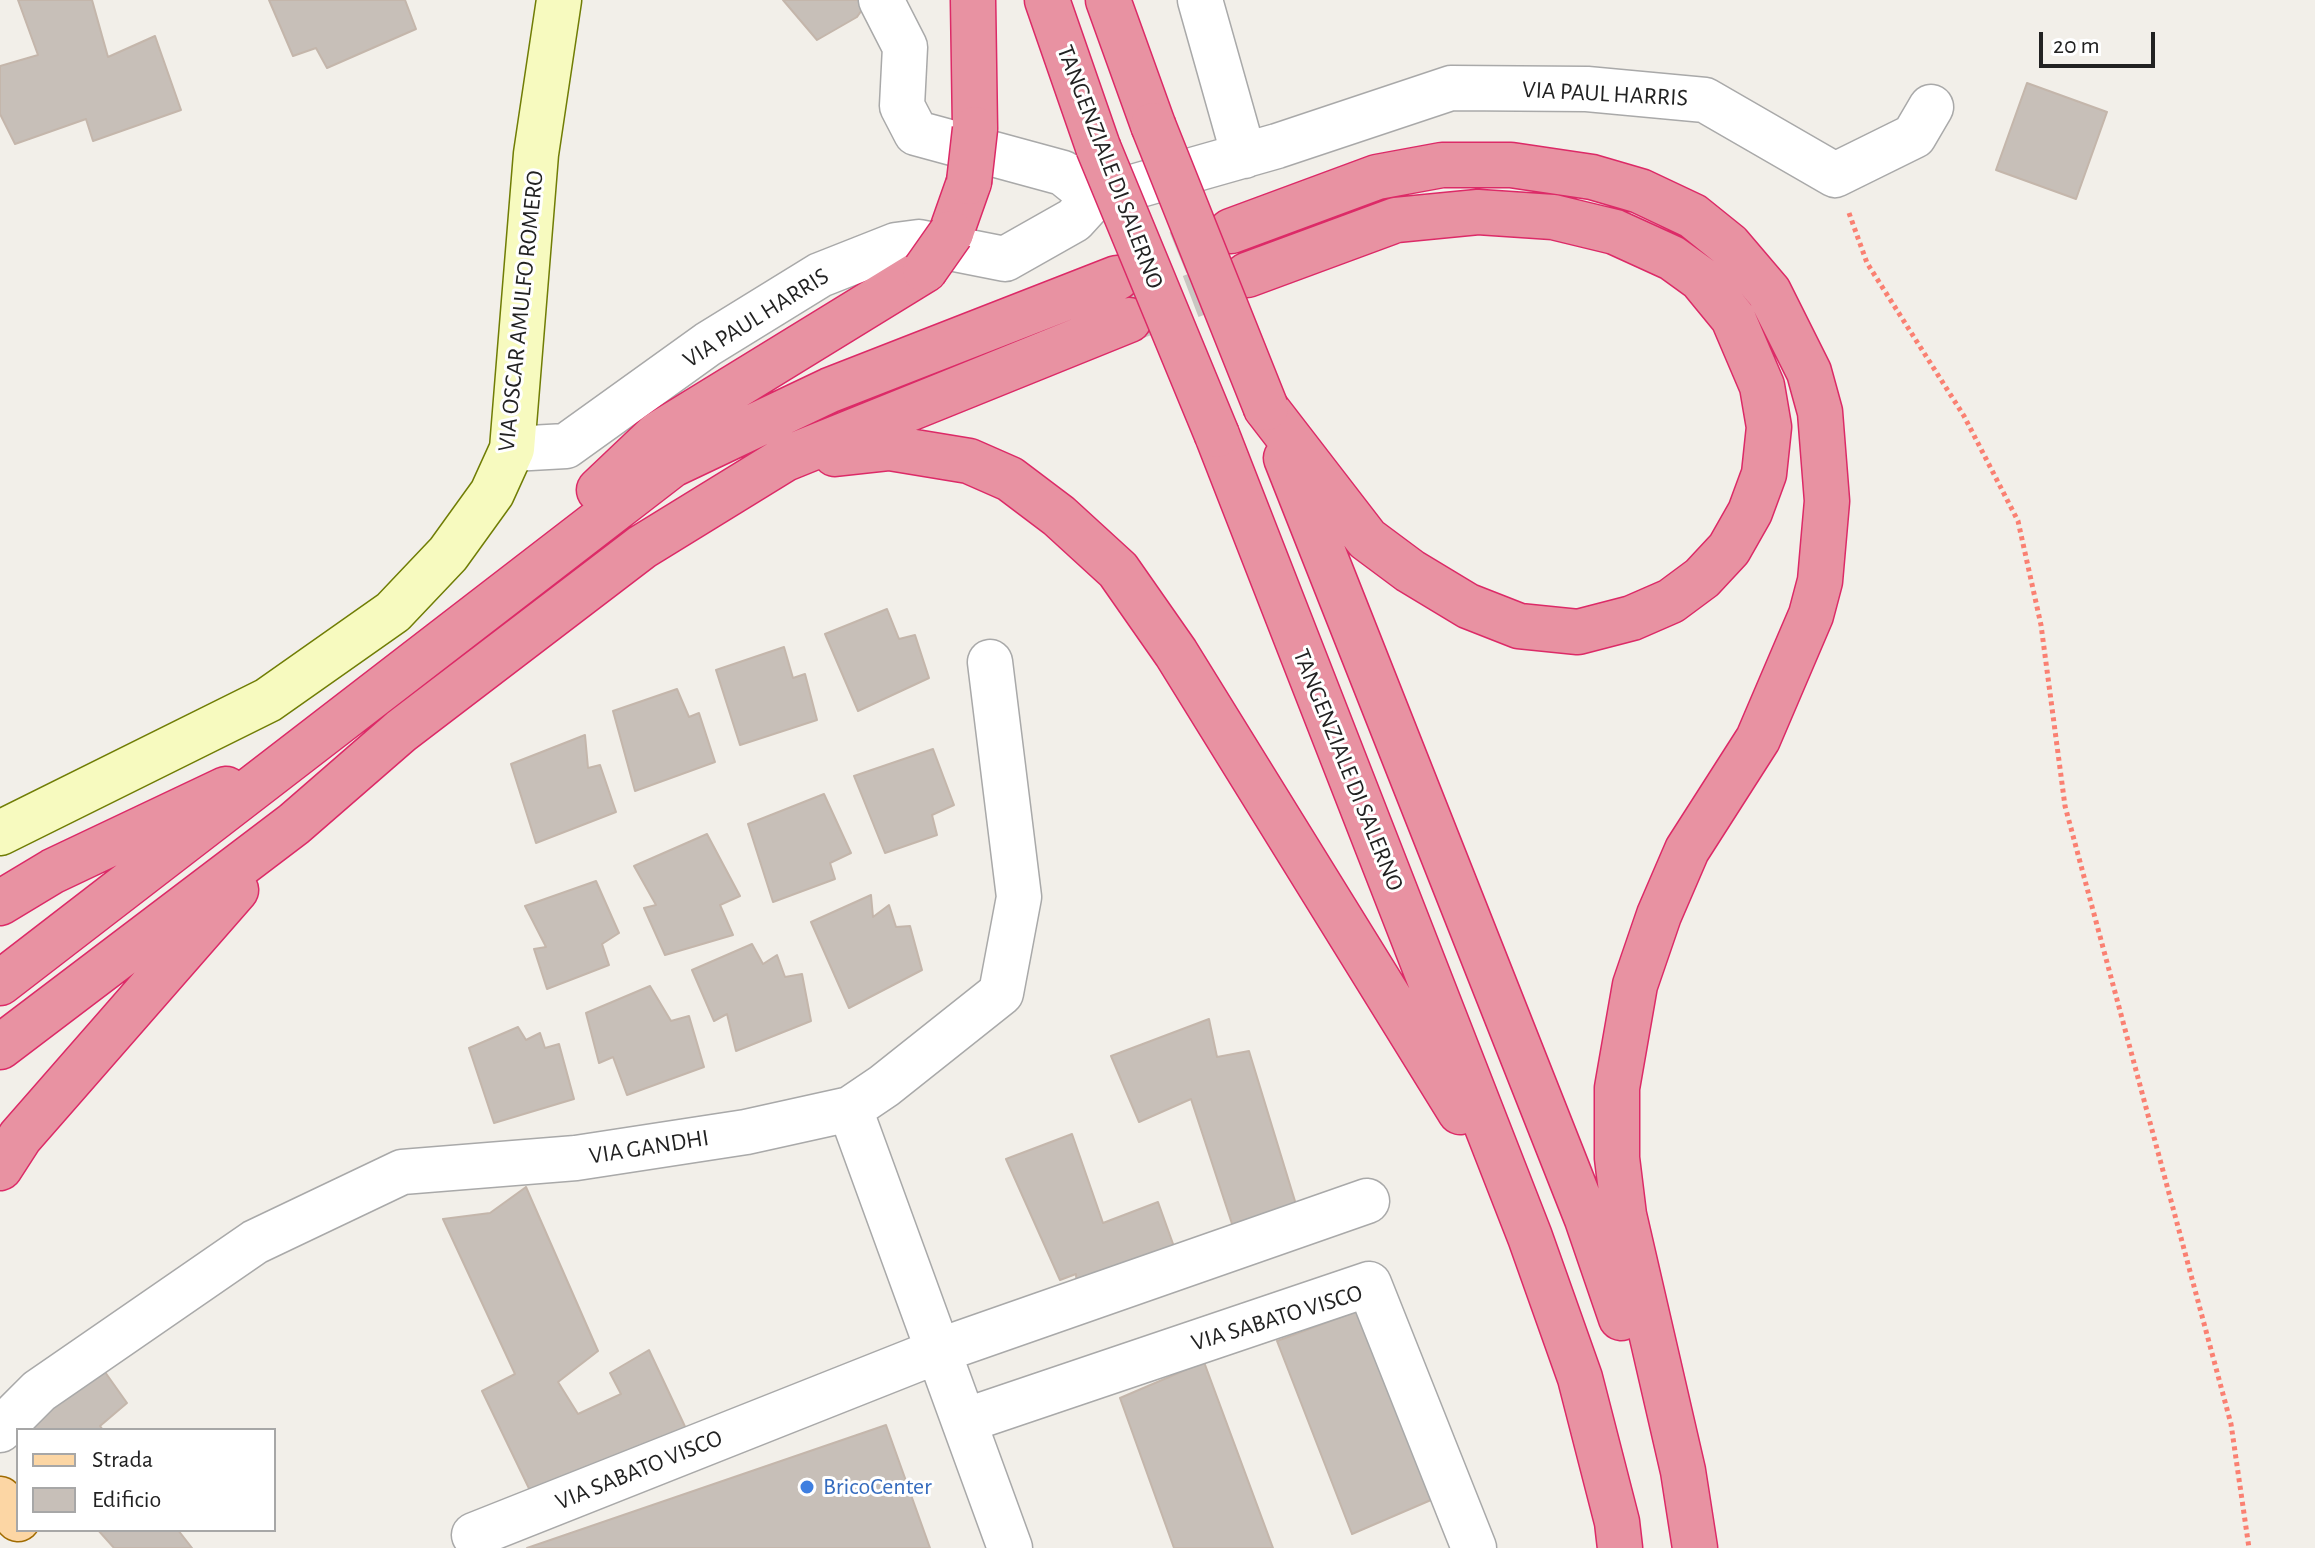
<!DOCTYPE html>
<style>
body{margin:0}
#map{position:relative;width:2315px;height:1548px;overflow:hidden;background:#f2efe9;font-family:"Alegreya Sans",sans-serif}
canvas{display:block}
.legend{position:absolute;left:16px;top:1428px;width:260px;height:104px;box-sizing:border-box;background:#fff;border:2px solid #a7a7a7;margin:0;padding:10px 14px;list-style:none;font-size:24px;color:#222}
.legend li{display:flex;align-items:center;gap:16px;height:40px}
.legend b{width:40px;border:2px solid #a7a7a7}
.scale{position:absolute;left:2039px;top:32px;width:116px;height:36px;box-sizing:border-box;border:4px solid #222;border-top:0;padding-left:10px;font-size:24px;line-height:28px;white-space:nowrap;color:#222;-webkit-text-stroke:6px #fff;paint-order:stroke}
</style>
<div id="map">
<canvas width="2315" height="1548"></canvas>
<ul class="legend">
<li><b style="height:10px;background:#fcd6a4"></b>Strada</li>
<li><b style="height:22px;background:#c7bfb8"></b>Edificio</li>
</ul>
<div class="scale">20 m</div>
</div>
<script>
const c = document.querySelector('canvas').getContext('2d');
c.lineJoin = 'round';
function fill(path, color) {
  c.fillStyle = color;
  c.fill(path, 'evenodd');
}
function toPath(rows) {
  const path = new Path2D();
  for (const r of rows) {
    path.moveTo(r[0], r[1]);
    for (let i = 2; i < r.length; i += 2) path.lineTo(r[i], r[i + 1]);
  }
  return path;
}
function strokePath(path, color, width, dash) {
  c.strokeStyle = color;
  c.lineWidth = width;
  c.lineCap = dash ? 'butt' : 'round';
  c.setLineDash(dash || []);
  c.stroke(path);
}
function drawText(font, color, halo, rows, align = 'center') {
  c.font = font + ' "Alegreya Sans",sans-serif';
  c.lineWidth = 6;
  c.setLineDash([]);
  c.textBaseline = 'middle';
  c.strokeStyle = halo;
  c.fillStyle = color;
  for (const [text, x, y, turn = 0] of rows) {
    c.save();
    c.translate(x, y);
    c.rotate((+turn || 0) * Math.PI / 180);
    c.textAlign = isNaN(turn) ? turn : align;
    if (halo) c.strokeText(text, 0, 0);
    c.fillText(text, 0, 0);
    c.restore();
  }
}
const building = toPath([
 [18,0,92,0,108,57,155,36,181,110,93,141,86,119,15,144,0,114,0,66,38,55,18,0],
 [269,0,405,0,416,29,327,68,316,48,293,56,269,0],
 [783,0,869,0,857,17,817,40,783,0],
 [2027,83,2107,112,2076,199,1996,170,2027,83],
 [887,609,899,639,915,635,929,678,858,711,825,634,887,609],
 [784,647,793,678,805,674,817,720,740,745,716,670,784,647],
 [677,689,689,717,699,713,715,762,635,791,613,711,677,689],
 [585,735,588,768,600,765,616,812,536,843,511,764,585,735],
 [933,749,954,805,932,815,937,835,885,853,854,776,933,749],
 [824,794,851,853,830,863,835,879,773,902,748,824,824,794],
 [707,834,740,896,720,905,733,935,665,955,644,908,656,905,634,866,707,834],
 [596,881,619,933,602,944,609,965,547,989,534,949,546,947,525,906,596,881],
 [871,895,873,917,889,905,896,927,910,926,922,970,849,1008,811,922,871,895],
 [752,944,763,964,777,955,785,977,802,974,811,1021,736,1051,727,1014,714,1021,692,970,752,944],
 [650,986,671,1021,689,1016,704,1067,627,1095,613,1057,599,1063,586,1013,650,986],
 [1209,1019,1217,1057,1249,1051,1298,1211,1236,1236,1191,1099,1139,1122,1111,1056,1209,1019],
 [518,1027,526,1040,540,1033,545,1048,559,1044,574,1099,494,1123,469,1048,518,1027],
 [1072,1134,1103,1223,1158,1202,1177,1255,1077,1291,1076,1274,1060,1280,1006,1159,1072,1134],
 [526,1187,598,1351,558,1382,578,1414,621,1394,610,1373,649,1350,689,1435,536,1503,482,1391,515,1374,443,1219,490,1213,526,1187],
 [1360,1310,1431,1500,1352,1534,1277,1341,1360,1310],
 [1204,1362,1273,1548,1174,1548,1120,1398,1204,1362],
 [100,1365,127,1403,100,1426,103,1430,25,1430,100,1365],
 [886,1425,930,1548,527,1548,886,1425],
 [98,1530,178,1530,192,1548,114,1548,98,1530]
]);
fill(building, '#c7bfb8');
strokePath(building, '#c4b6ab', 2);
strokePath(toPath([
 [1117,278,1231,231],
 [1129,320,1247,275]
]), '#c8c6c1', 44, [44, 22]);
const street = toPath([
 [881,0,905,47,902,106,916,133,1063,173,1094,198],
 [1200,0,1244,156],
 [512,449,566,446,708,344,820,275,896,245,919,242,1005,259,1074,220,1094,198,1277,146,1451,88,1587,89,1705,100,1835,175,1914,136,1931,107],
 [850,1109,1010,1548],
 [964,1421,1369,1284,1474,1548],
 [0,1430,39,1391,255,1242,402,1172,576,1158,746,1132,850,1109,884,1086,1001,993,1019,897,990,662],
 [474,1535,938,1351,1367,1201]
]);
const secondary = toPath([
 [0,833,268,700,393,612,448,554,492,493,512,449,536,154,559,0]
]);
const primary = toPath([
 [0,1499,18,1519]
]);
const highway = toPath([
 [973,0,975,129],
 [1047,0,1098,147],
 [1108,0,1153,125],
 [1231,231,1377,177,1442,165,1511,165,1592,177,1640,191,1693,216,1729,245,1769,292,1809,372,1820,412,1827,501,1820,581,1811,615,1758,739,1687,850,1659,915,1635,985,1617,1088,1617,1158,1624,1215,1683,1471,1695,1548],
 [951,233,969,182],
 [1247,275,1396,220,1478,212,1553,217,1615,232,1672,258,1701,279,1733,318,1762,386,1769,427,1764,474,1750,512,1729,549,1702,578,1671,601,1632,618,1578,632,1519,626,1468,606,1410,571,1367,539,1266,408],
 [1217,435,1530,1237,1580,1378,1617,1522,1620,1548],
 [835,454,890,448,969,461,1010,479,1059,516,1118,570,1176,653,1460,1112],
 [1286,458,1587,1219,1621,1318],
 [599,490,658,434,925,270],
 [0,903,53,871,226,789],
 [0,983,672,465,830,390,1117,278],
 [0,1047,294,824,401,731,642,547,785,459,1129,320],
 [0,1168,20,1137,236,890]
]);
strokePath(street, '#a9a9a9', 47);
strokePath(secondary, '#707d05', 47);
strokePath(primary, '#a06b00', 47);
strokePath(highway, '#dc2a67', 47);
strokePath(toPath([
 [1849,213,1867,263,1964,416,2018,521,2041,625,2065,806,2231,1424,2249,1548]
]), '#fa8072', 5, [4, 4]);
strokePath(street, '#fff', 44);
strokePath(secondary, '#f7fabf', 44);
strokePath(primary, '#fcd6a4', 44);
strokePath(highway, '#e892a2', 44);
const highwayBridge = toPath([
 [1153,125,1266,408],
 [1098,147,1217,435],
 [969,182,975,129],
 [925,270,951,233]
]);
strokePath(highwayBridge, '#dc2a67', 47, []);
strokePath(highwayBridge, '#e892a2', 44);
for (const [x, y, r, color] of [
 [807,1487,8,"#3f7fe0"]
]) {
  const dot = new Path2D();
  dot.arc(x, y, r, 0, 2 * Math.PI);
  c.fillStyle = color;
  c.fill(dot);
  strokePath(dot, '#fff', 3);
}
drawText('24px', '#222', '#fff', [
 ["VIA PAUL HARRIS",1605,94,3],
 ["TANGENZIALE DI SALERNO",1110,167,69],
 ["VIA OSCAR AMULFO ROMERO",521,311,-84],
 ["VIA PAUL HARRIS",756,318,-32],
 ["TANGENZIALE DI SALERNO",1348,770,68],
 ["VIA GANDHI",649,1147,-9],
 ["VIA SABATO VISCO",1277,1318,-17],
 ["VIA SABATO VISCO",639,1470,-22]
]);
drawText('24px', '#366cbe', '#fff', [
 ["BricoCenter",823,1487]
], 'left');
</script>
